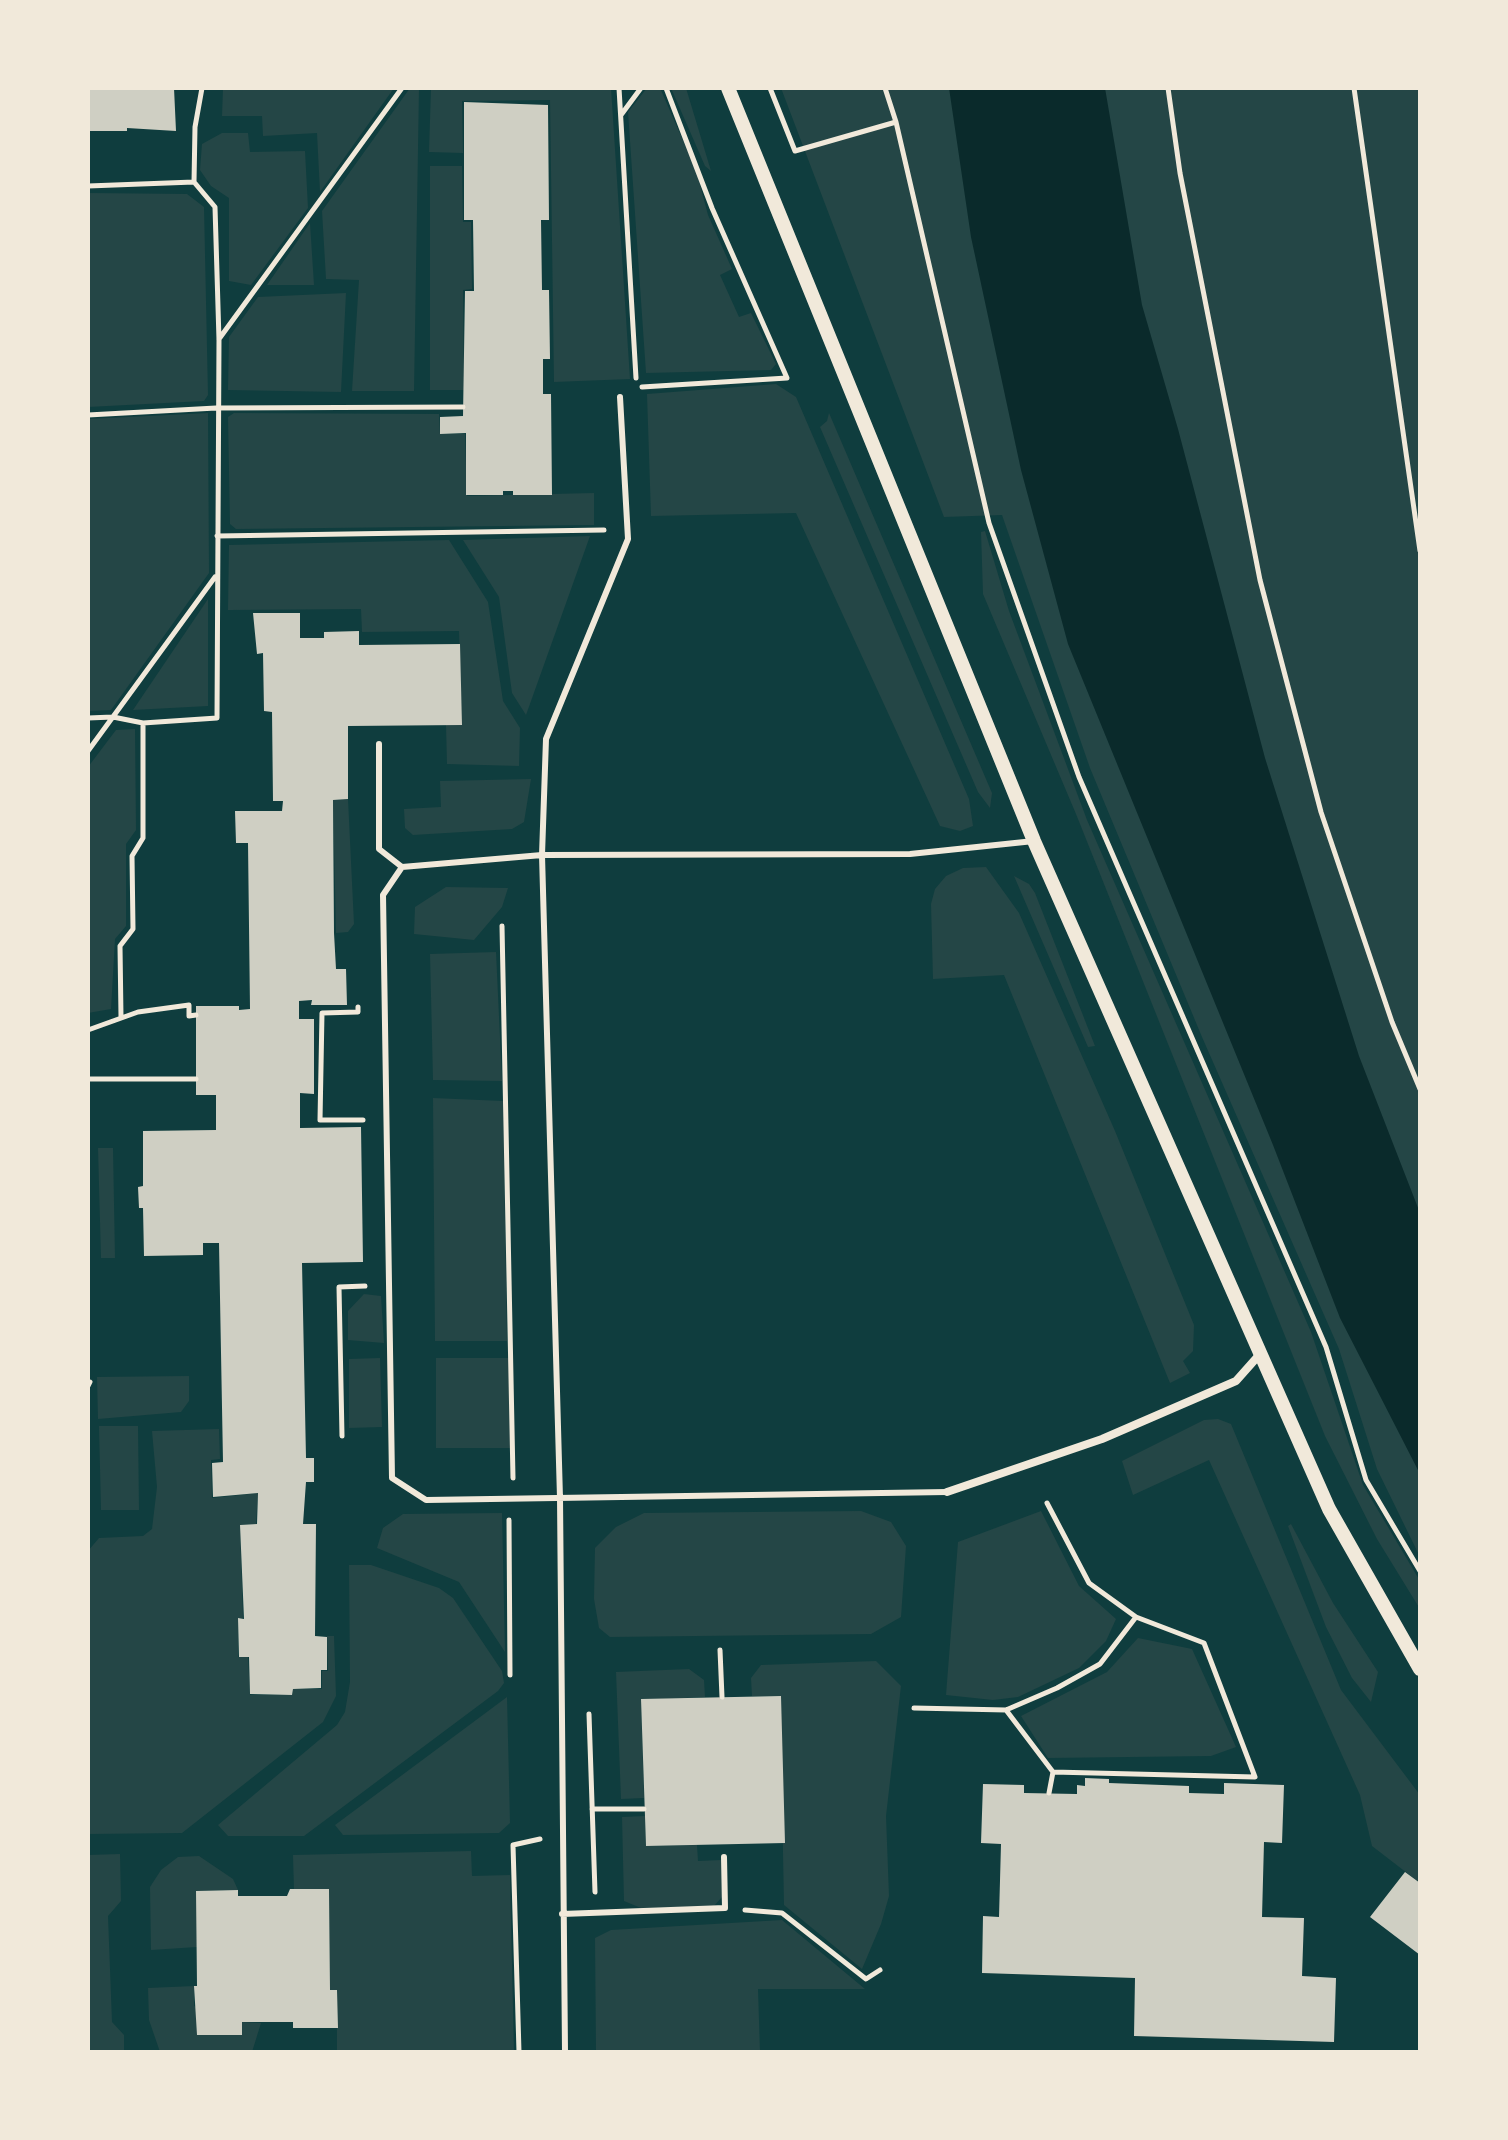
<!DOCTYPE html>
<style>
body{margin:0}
#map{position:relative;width:1508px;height:2140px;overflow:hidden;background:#0f3d3e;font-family:"Noto Serif",serif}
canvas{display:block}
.frame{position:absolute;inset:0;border:90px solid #f1e9da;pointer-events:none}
</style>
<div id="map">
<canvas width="1508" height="2140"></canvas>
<div class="frame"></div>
</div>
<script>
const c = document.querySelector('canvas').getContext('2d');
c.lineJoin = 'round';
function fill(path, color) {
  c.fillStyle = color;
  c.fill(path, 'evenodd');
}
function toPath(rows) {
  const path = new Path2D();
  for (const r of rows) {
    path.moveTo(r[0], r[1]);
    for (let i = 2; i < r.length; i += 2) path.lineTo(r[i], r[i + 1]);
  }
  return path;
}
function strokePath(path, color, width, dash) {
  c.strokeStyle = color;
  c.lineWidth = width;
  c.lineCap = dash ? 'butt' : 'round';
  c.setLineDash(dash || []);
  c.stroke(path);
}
fill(toPath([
 [223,88,394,88,320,192,317,133,263,136,262,116,222,116],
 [410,88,419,88,414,391,352,391,359,280,326,279,322,211],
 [431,88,611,88,630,379,554,382,550,100,462,101,463,153,429,152],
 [647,88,660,88,696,170,708,215,732,269,720,275,739,317,751,313,776,364,771,370,646,373,628,112],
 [671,88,686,88,711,171,705,166],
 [781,88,1420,88,1420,1557,1377,1469,1339,1349,1202,1037,1090,768,1002,515,944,517],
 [222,133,248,133,250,152,305,151,308,208,251,285,229,281,229,198,211,186,200,170,202,144],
 [430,166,462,166,463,222,471,222,472,289,463,290,464,390,430,390],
 [88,193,187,194,204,207,208,395,204,401,88,407],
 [310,223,314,285,267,285],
 [346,293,341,392,228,390,229,337,258,297],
 [776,384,796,397,969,799,973,826,960,831,940,826,796,513,651,516,647,394],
 [208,413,209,573,111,710,88,711,88,419],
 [234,413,439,414,440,434,465,434,467,496,594,493,594,525,236,529,230,524,228,417],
 [829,413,992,793,990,808,978,792,820,427,827,421],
 [985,531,1009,611,1087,820,1311,1332,1363,1485,1420,1581,1420,1609,1377,1539,1325,1436,1076,814,983,594,981,532],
 [590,536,526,715,512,693,499,597,463,540],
 [449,540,488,602,503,701,520,728,519,766,447,764,446,725,462,724,459,631,362,632,361,609,228,610,229,545],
 [208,599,208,706,133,710],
 [135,729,136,830,126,844,126,926,115,939,111,1009,88,1013,88,767,116,730],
 [531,779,524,822,512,829,413,835,405,828,404,809,441,807,440,781],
 [348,799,354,924,348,932,336,933,333,800],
 [986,867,1019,913,1115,1131,1194,1325,1193,1351,1183,1361,1190,1373,1170,1383,1004,975,933,979,931,904,935,889,946,876,963,868],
 [1014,876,1029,884,1035,893,1095,1046,1088,1047],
 [446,887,508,888,502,907,474,940,414,934,415,907],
 [496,952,502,1081,433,1080,430,954],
 [433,1098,503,1101,507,1341,435,1341],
 [98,1148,113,1148,115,1258,101,1258],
 [364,1294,381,1296,384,1343,348,1340,348,1311],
 [380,1358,382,1427,349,1428,349,1359],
 [436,1358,509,1358,510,1448,436,1448],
 [189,1376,189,1401,181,1412,98,1419,97,1377],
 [1218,1419,1231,1424,1341,1690,1420,1795,1420,1883,1372,1846,1360,1795,1209,1460,1133,1495,1122,1461,1204,1420],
 [99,1426,138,1426,139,1510,101,1510],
 [219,1429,220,1459,211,1460,212,1498,258,1493,256,1524,240,1525,243,1618,238,1618,238,1657,248,1657,250,1695,292,1695,293,1689,322,1689,322,1671,328,1671,327,1636,334,1636,336,1696,323,1722,182,1833,88,1834,88,1551,99,1538,143,1536,152,1529,157,1487,152,1431],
 [861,1511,891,1522,906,1546,901,1617,871,1634,610,1637,599,1628,594,1599,595,1548,616,1527,644,1513],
 [1041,1511,1079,1586,1116,1619,1106,1641,1079,1668,1018,1697,993,1700,946,1695,958,1542],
 [502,1513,505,1652,459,1582,377,1548,383,1528,403,1514],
 [1291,1524,1333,1603,1378,1672,1371,1702,1352,1678,1326,1627,1288,1526],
 [349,1565,371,1565,439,1588,453,1598,502,1671,504,1683,498,1691,304,1836,228,1836,218,1825,337,1725,345,1712,350,1682],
 [1138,1638,1192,1649,1236,1747,1211,1756,1048,1758,1021,1716,1107,1672],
 [876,1661,901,1686,886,1816,889,1896,881,1924,862,1969,784,1905,780,1696,752,1696,751,1678,761,1665],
 [689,1669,704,1680,705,1697,641,1700,644,1798,621,1799,616,1672],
 [507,1697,510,1823,499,1833,343,1835,335,1825],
 [645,1816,646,1846,697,1845,698,1861,721,1860,722,1897,714,1906,641,1908,624,1901,622,1817],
 [471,1851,472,1876,510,1875,514,2052,337,2052,337,1991,330,1990,329,1890,294,1890,293,1855],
 [120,1854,121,1901,108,1916,112,2022,124,2035,124,2052,88,2052,88,1855],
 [199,1856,233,1879,238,1890,197,1891,197,1947,151,1950,150,1887,161,1870,178,1857],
 [782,1920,865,1989,758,1989,760,2052,596,2052,595,1938,611,1930],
 [194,1986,194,2006,242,2022,261,2023,252,2052,160,2052,149,2020,148,1988]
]), '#244646');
fill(toPath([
 [949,88,1105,88,1142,305,1178,429,1265,758,1359,1056,1420,1213,1420,1474,1340,1318,1273,1145,1068,644,1021,470,971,237]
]), '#0a2a2b');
fill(toPath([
 [90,88,174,88,176,131,127,128,127,131,88,131],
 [464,102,548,105,549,220,541,220,542,290,549,290,550,359,543,359,543,394,551,394,552,495,513,495,513,491,503,491,503,495,466,495,466,433,440,434,440,417,463,416,465,291,474,291,473,220,464,220],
 [253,613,300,613,300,638,324,638,324,632,359,631,359,645,460,644,462,725,348,726,348,799,333,800,334,933,336,969,346,969,347,1005,311,1005,312,1000,299,1001,299,1019,314,1019,314,1094,300,1093,300,1128,361,1127,363,1262,302,1263,306,1458,314,1458,314,1482,306,1482,303,1524,316,1524,315,1636,327,1637,327,1670,321,1670,321,1688,293,1689,292,1695,250,1694,249,1657,239,1657,238,1618,244,1619,240,1525,257,1524,258,1493,213,1497,212,1463,223,1462,219,1243,203,1243,203,1255,144,1256,143,1208,139,1208,138,1187,143,1186,143,1131,216,1130,216,1095,196,1095,196,1006,239,1006,239,1010,250,1009,248,843,236,843,235,811,282,811,283,801,273,801,272,712,264,711,263,653,257,654],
 [781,1696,785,1843,646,1846,641,1699],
 [1085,1778,1109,1779,1109,1783,1189,1786,1189,1793,1224,1794,1224,1783,1284,1785,1282,1843,1264,1842,1262,1917,1304,1918,1302,1976,1336,1978,1334,2042,1134,2036,1135,1978,982,1973,983,1916,999,1917,1001,1844,981,1843,983,1784,1024,1785,1024,1793,1077,1794,1077,1785,1085,1786],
 [1405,1872,1420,1883,1420,1955,1370,1917],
 [290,1889,329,1889,330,1990,337,1990,338,2028,293,2028,293,2022,242,2022,242,2035,197,2035,194,1986,197,1986,196,1891,238,1890,238,1896,287,1896]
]), '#cfcfc3');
strokePath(toPath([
 [619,88,636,378],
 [770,88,795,151,896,122],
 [885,88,896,122,989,523,1079,777,1326,1347,1366,1480,1420,1571],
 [1168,88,1180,173,1260,580,1321,812,1392,1022,1420,1089],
 [1354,88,1420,551],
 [621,115,641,88],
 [88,186,194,182],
 [219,339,402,88],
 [642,387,787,378,712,208,666,88],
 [88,415,216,408,463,407],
 [217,536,604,530],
 [88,718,113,717,143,723],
 [88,751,215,577],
 [502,926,513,1478],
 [358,1007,358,1012,322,1013,320,1120,363,1120],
 [121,1017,120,946,133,929,132,856,143,838,143,723,217,718,219,340,215,207,194,182,195,127,202,88],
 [88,1030,138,1012,189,1005,189,1016,196,1015],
 [88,1079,196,1079],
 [88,1386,90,1382],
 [342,1436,339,1287,365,1286],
 [1047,1503,1089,1583,1136,1617,1204,1643,1255,1777,1053,1772],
 [509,1520,510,1675],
 [720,1650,722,1697],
 [914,1708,1006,1710,1057,1688,1100,1664,1136,1617],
 [1006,1710,1053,1772,1049,1793],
 [589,1714,595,1892],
 [592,1809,644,1809],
 [745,1910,782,1913,866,1979,880,1970],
 [519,2052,513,1845,540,1839]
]), '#f1e9da', 5);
strokePath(toPath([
 [379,744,379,849,402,867],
 [947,1492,426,1500,392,1478,383,895,402,867,542,855,910,854,1034,841],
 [562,1914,725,1908,724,1857],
 [565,2052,560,1498,542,855,546,739,628,539,620,397]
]), '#f1e9da', 6);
strokePath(toPath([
 [947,1492,1102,1439,1236,1381,1260,1354]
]), '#f1e9da', 8);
strokePath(toPath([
 [728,88,1034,841,1329,1509,1420,1669]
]), '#f1e9da', 14);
</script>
